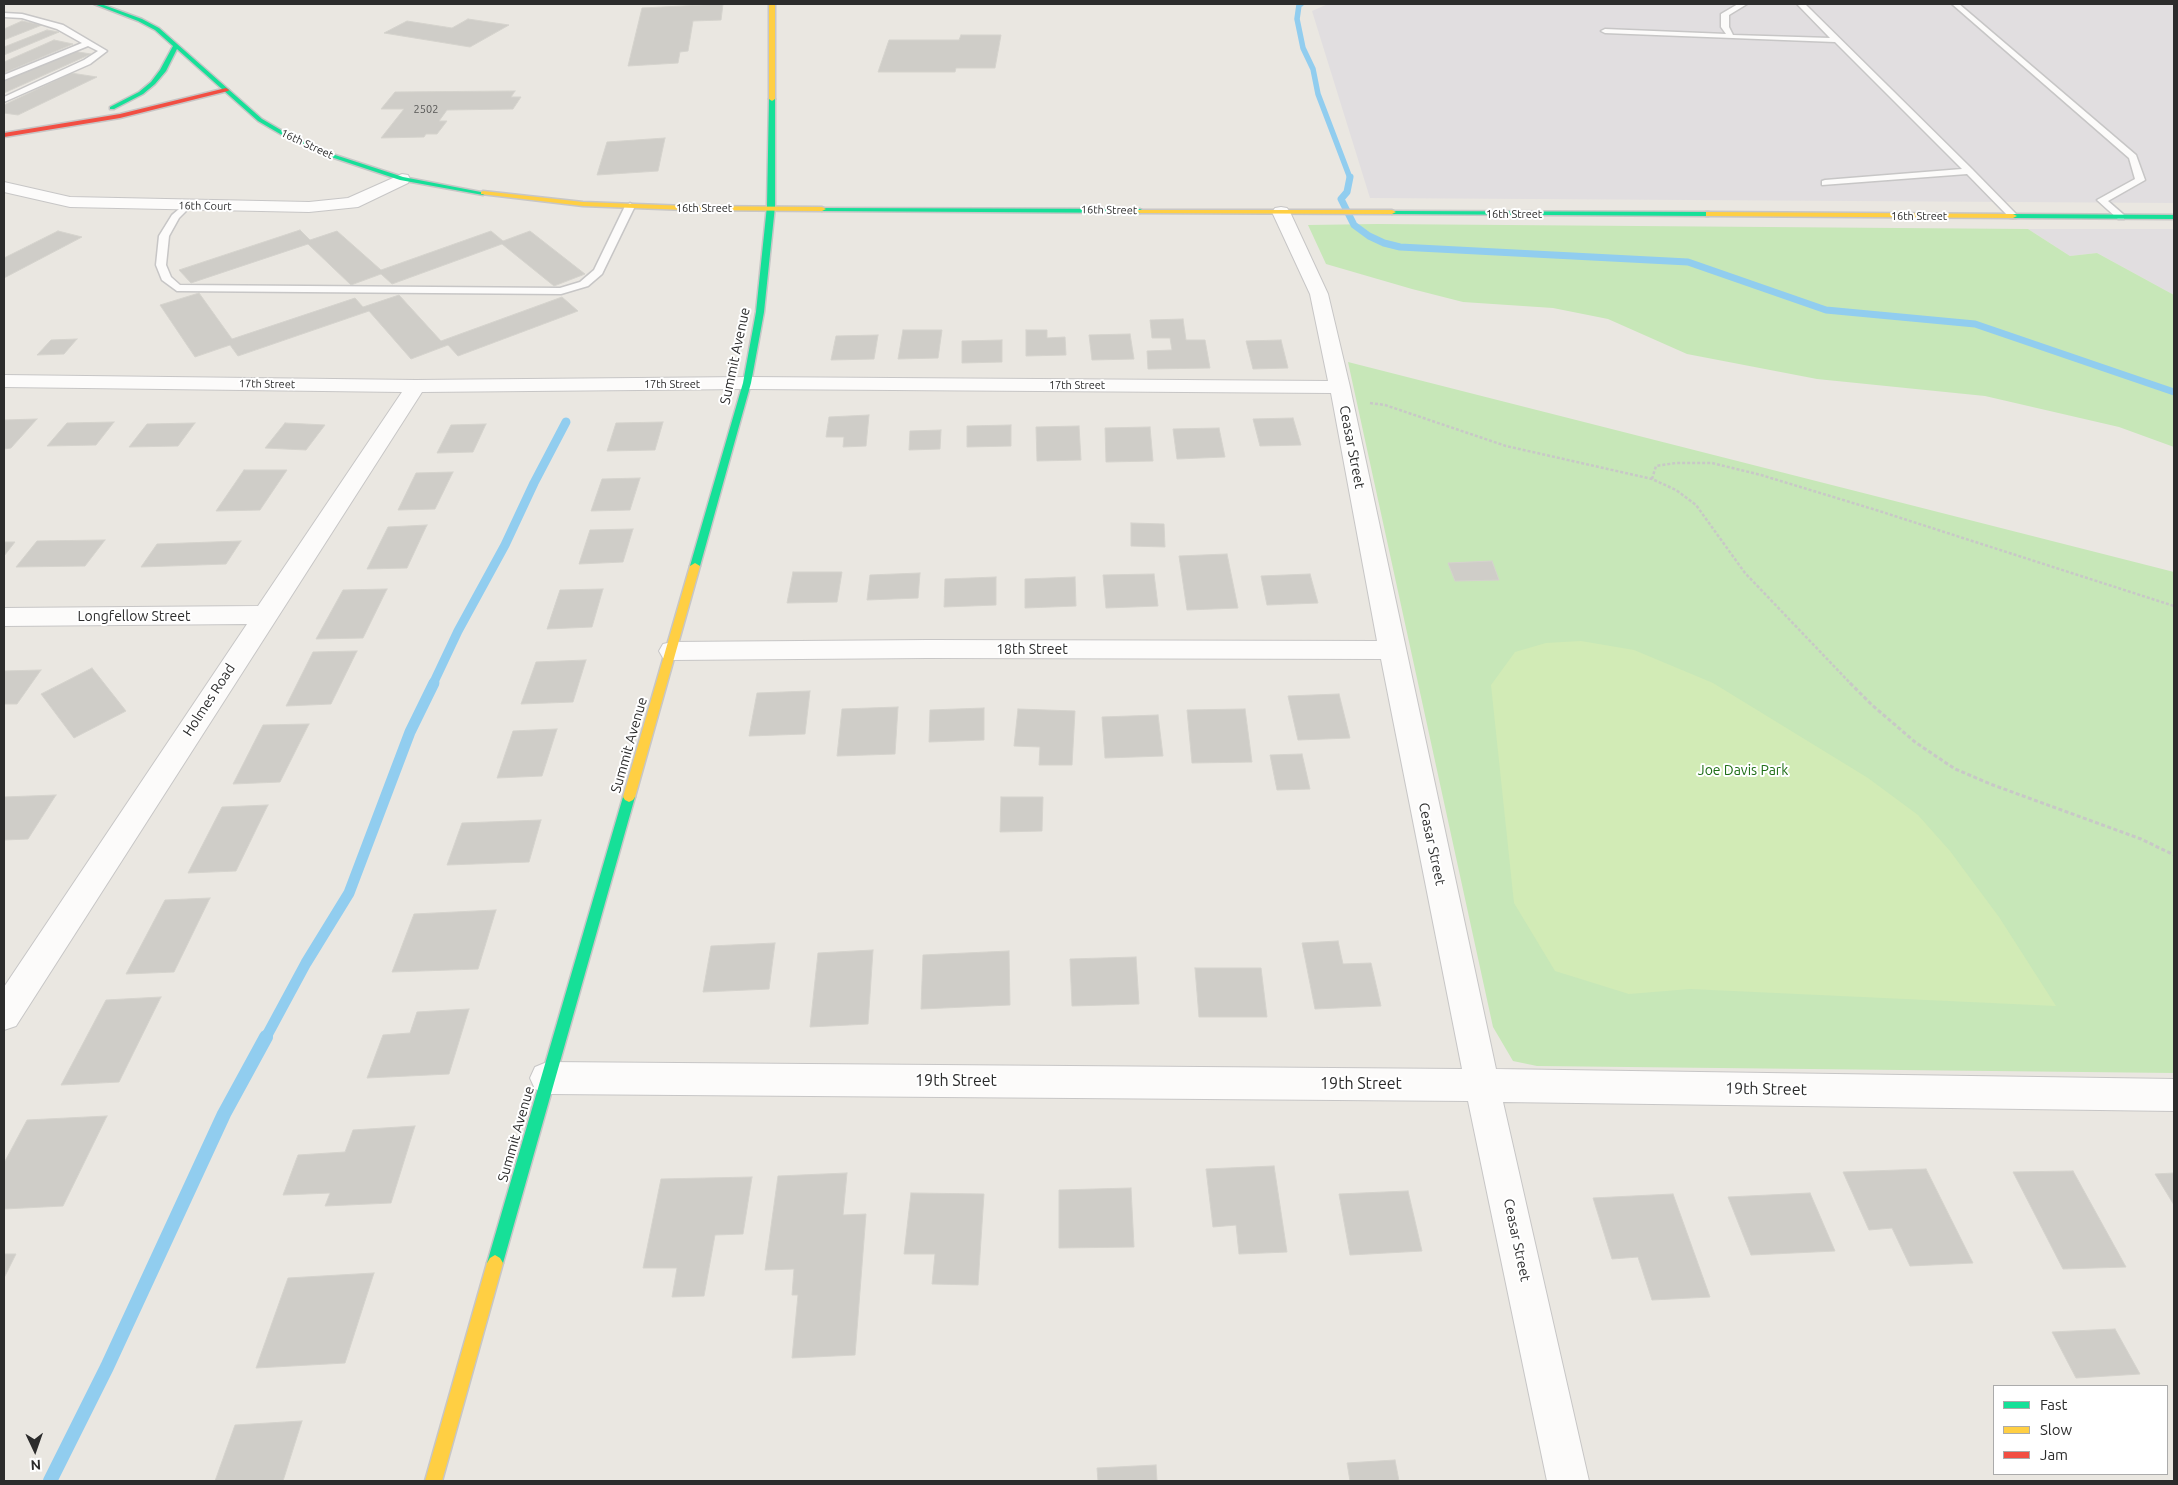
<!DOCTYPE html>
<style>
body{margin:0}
#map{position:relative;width:2178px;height:1485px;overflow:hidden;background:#eae7e1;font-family:Ubuntu,sans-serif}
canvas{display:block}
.frame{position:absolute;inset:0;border:5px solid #2c2c2c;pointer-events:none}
.legend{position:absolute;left:1993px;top:1385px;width:175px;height:90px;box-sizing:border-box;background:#fff;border:1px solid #ababab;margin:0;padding:6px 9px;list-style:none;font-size:15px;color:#2c2c2c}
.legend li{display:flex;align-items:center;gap:10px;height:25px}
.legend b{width:25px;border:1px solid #ababab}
.north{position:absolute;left:10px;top:1425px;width:50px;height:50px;-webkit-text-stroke:4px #fff;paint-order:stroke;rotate:177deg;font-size:14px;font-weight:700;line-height:20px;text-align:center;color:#2c2c2c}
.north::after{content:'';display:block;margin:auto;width:18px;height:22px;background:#2c2c2c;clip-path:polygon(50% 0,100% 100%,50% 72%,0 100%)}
</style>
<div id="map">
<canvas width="2178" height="1485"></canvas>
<div class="frame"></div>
<ul class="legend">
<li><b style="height:6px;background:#16e098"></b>Fast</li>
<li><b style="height:6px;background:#ffcf43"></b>Slow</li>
<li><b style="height:6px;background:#f24e42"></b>Jam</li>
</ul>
<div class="north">N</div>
</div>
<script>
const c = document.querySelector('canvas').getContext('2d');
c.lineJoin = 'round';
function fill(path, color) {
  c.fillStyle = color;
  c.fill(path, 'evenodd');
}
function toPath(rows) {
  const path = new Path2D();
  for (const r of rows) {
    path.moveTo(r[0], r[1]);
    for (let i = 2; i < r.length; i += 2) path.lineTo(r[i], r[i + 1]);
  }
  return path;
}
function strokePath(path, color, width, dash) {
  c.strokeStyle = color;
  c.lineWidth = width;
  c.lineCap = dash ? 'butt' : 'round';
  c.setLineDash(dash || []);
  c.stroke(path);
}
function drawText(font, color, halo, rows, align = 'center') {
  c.font = font + ' Ubuntu,sans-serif';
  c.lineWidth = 4;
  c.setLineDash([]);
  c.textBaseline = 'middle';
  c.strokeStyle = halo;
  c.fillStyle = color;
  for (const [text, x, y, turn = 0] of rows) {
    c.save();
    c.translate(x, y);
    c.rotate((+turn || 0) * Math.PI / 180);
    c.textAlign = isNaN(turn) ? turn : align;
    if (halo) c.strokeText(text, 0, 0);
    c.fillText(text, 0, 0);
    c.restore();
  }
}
fill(toPath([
 [1328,4,2174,4,2174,203,1370,198,1312,11],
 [2028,229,2174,229,2174,295,2097,253,2070,256]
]), '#e1dee0');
fill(toPath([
 [1377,224,2028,229,2070,256,2097,253,2174,295,2174,447,2119,427,1985,396,1817,379,1687,354,1608,319,1553,308,1463,302,1412,289,1326,264,1308,225],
 [1348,362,2174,572,2174,1073,1537,1066,1513,1061,1493,1027]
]), '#c7e7b8');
fill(toPath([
 [1581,641,1634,650,1713,683,1868,778,1918,815,1950,851,1999,917,2056,1006,1690,989,1629,994,1555,971,1514,903,1491,685,1515,652,1546,643]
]), '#d2ebb6');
strokePath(toPath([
 [1301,4,1299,5,1297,19,1303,48,1313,69,1318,94,1350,178]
]), '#91cdef', 5.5);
strokePath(toPath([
 [1350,177,1347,192,1341,199,1354,225,1369,236,1384,243,1400,247,1688,262,1826,310,1975,324,2174,392]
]), '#91cdef', 7);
strokePath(toPath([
 [433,684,458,631,505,545,534,483,566,422]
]), '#91cdef', 9);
strokePath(toPath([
 [265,1039,306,963,349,893,410,732,434,683]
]), '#91cdef', 11);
strokePath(toPath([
 [50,1481,107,1367,224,1114,266,1037]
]), '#91cdef', 14);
const building = toPath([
 [723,4,721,20,693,21,688,51,680,52,678,63,628,66,642,8,723,4],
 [468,19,509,25,470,47,384,33,407,21,452,28,468,19],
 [22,21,42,25,4,40,4,29,22,21],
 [47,30,59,32,4,55,4,47,47,30],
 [961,35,1001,35,995,68,956,68,955,72,878,72,889,40,959,40,961,35],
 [54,40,73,44,4,73,4,62,54,40],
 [72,51,91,54,4,93,4,80,72,51],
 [71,73,97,77,18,115,4,113,4,105,71,73],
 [515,91,511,97,521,97,513,109,447,110,439,121,447,121,437,134,426,134,424,137,381,138,404,109,381,109,395,92,515,91],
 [665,138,658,171,597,175,607,142,665,138],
 [300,230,310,240,337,231,381,270,491,231,503,241,530,231,585,274,554,286,502,244,392,284,381,274,351,285,308,244,191,283,179,270,300,230],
 [58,231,82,237,4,278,4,258,58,231],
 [199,293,232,339,355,298,363,307,399,295,441,341,562,297,578,311,458,356,448,345,411,359,369,311,238,356,230,345,195,357,160,305,199,293],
 [1183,319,1186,340,1205,340,1210,368,1148,369,1147,351,1172,350,1170,338,1152,338,1150,320,1183,319],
 [903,330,942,330,938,358,898,359,903,330],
 [1026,330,1047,330,1047,338,1065,337,1066,355,1026,356,1026,330],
 [1130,334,1134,359,1092,360,1089,335,1130,334],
 [878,335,874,359,831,360,836,336,878,335],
 [77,339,64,354,37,355,51,340,77,339],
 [1002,340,1002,362,962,363,962,341,1002,340],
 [1281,340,1288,368,1253,369,1246,341,1281,340],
 [869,415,866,446,843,447,844,437,826,437,829,417,869,415],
 [1293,418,1301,445,1260,446,1253,419,1293,418],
 [37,419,11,448,4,449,4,420,37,419],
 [114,422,96,445,47,446,67,423,114,422],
 [663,422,655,450,607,451,616,423,663,422],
 [195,423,178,446,129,447,147,424,195,423],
 [285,423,325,425,306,450,265,448,285,423],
 [486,424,473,452,437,453,451,425,486,424],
 [1011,425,1011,446,967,447,967,426,1011,425],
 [1079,426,1081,460,1037,461,1036,427,1079,426],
 [1150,427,1153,461,1106,462,1105,428,1150,427],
 [1219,428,1225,457,1177,459,1173,429,1219,428],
 [941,430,940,449,909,450,910,431,941,430],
 [244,470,287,470,260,510,216,511,244,470],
 [453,472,435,509,398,510,416,473,453,472],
 [640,478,630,510,591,511,602,479,640,478],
 [1131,523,1164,524,1165,547,1131,546,1131,523],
 [427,525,407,568,367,569,388,527,427,525],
 [633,529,623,562,579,564,590,530,633,529],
 [105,540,85,566,16,567,37,541,105,540],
 [241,541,226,564,141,567,157,544,241,541],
 [4,542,15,542,4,556,4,542],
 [1227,554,1238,608,1187,610,1179,556,1227,554],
 [1492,561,1499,580,1455,581,1448,563,1492,561],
 [793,572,842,572,837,602,787,603,793,572],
 [920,573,918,598,867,600,870,575,920,573],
 [1154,574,1158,606,1106,608,1103,575,1154,574],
 [1310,574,1318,603,1267,605,1261,576,1310,574],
 [996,577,996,605,944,607,945,579,996,577],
 [1075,577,1076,606,1025,608,1025,579,1075,577],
 [387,589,363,638,316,639,343,590,387,589],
 [603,589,592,627,547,629,560,590,603,589],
 [357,651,331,704,286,706,313,652,357,651],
 [586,660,573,702,521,704,536,662,586,660],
 [92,668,126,711,74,738,41,694,92,668],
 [41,670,17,704,4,704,4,671,41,670],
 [810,691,805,734,749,736,757,693,810,691],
 [1339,694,1350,738,1298,740,1288,696,1339,694],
 [898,707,895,754,837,756,842,709,898,707],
 [984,708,984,740,929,742,930,710,984,708],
 [1018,709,1075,711,1072,765,1039,765,1040,747,1014,746,1018,709],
 [1245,709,1252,762,1192,763,1187,710,1245,709],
 [1158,715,1163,756,1105,758,1102,717,1158,715],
 [309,724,280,782,233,784,263,725,309,724],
 [557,729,542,776,497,778,513,731,557,729],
 [1302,754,1310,789,1277,790,1270,755,1302,754],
 [56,795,28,839,4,840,4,797,56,795],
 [1001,797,1043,797,1042,831,1000,832,1001,797],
 [268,805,236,871,188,873,222,807,268,805],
 [541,820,529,862,447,865,462,823,541,820],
 [210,898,174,972,126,974,165,900,210,898],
 [496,910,478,969,392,972,414,914,496,910],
 [1338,941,1343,964,1371,963,1381,1006,1315,1009,1302,943,1338,941],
 [775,943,769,989,703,992,711,946,775,943],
 [873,950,868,1024,810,1027,818,953,873,950],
 [1009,951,1010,1005,921,1009,923,955,1009,951],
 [1136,957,1139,1004,1072,1006,1070,959,1136,957],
 [1195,968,1261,968,1267,1017,1199,1017,1195,968],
 [161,997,119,1082,61,1085,106,1000,161,997],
 [469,1009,449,1074,367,1078,383,1035,410,1033,417,1012,469,1009],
 [107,1116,63,1206,4,1209,4,1163,27,1120,107,1116],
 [415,1126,391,1203,325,1206,330,1193,283,1195,298,1155,345,1152,353,1130,415,1126],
 [1274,1166,1287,1252,1239,1254,1236,1225,1213,1227,1206,1169,1274,1166],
 [1926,1169,1973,1263,1910,1266,1892,1228,1869,1230,1843,1172,1926,1169],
 [2073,1171,2126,1267,2063,1269,2013,1172,2073,1171],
 [847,1173,843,1215,866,1214,855,1355,792,1358,798,1295,792,1295,794,1269,765,1270,778,1176,847,1173],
 [2174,1173,2174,1205,2155,1174,2174,1173],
 [752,1177,743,1234,715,1235,704,1296,672,1297,677,1268,643,1268,661,1179,752,1177],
 [1131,1188,1134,1247,1059,1248,1059,1190,1131,1188],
 [1408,1191,1422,1251,1350,1255,1339,1194,1408,1191],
 [911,1193,984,1194,978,1285,932,1284,935,1254,904,1254,911,1193],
 [1810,1193,1835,1251,1751,1255,1728,1197,1810,1193],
 [1673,1194,1710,1297,1652,1300,1638,1257,1612,1259,1593,1198,1673,1194],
 [4,1254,16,1254,4,1278,4,1254],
 [374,1273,345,1363,256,1368,288,1278,374,1273],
 [2115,1329,2140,1374,2076,1378,2052,1332,2115,1329],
 [302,1421,283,1481,215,1481,235,1425,302,1421],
 [1395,1460,1399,1481,1350,1481,1347,1463,1395,1460],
 [1156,1465,1157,1481,1098,1481,1097,1468,1156,1465]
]);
fill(building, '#cfcdc8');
strokePath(building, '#d5d3cd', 1);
const lane = toPath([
 [1738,4,1747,4,1729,15,1729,27,1733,35,1830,38,1797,4,1805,4,1972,169,2016,214,2016,218,2010,218,1967,174,1822,185,1822,181,1825,180,1962,169,1835,42,1605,33,1601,31,1605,29,1726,34,1721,27,1721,14,1738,4],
 [1952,4,1959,4,2136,155,2145,180,2108,201,2124,215,2124,219,2118,219,2097,200,2135,179,2129,158,1952,4],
 [4,13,22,14,63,25,107,51,90,64,4,102,4,97,84,60,98,51,88,46,4,80,4,75,82,43,57,29,22,18,4,17,4,13],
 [186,203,191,206,179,218,169,236,166,265,171,277,180,285,560,288,580,282,594,270,625,206,630,203,635,206,602,274,588,286,561,294,177,291,162,280,156,265,159,236,172,215,186,203]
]);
const street = toPath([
 [402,174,408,175,410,179,408,183,358,207,309,212,70,207,4,192,4,182,70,197,309,202,348,198,402,174],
 [1281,207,1287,208,1290,212,1328,294,1350,387,1496,1069,2174,1079,2174,1111,1503,1102,1589,1481,1547,1481,1468,1101,547,1094,535,1089,530,1078,535,1067,547,1062,1462,1069,1381,659,928,658,672,660,663,658,659,651,663,644,672,642,928,640,1377,641,1331,393,747,389,422,392,16,1026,4,1030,4,987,247,624,4,626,4,608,258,606,402,392,4,387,4,375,416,380,747,377,1328,381,1310,294,1272,212,1275,208,1281,207]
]);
const fast = toPath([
 [94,4,101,4,142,19,159,28,262,119,286,133,332,154,403,177,486,193,483,195,400,180,328,156,282,135,258,121,177,49,166,71,155,84,143,94,114,109,110,109,110,107,139,92,151,82,160,70,173,46,155,30,138,21,94,4],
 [772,97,775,99,775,206,764,312,751,383,700,566,695,569,690,566,743,383,756,312,767,206,769,99,772,97],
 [820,208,1140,209,1144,211,1140,213,822,211,818,209,820,208],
 [1390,211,1709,212,1713,214,1709,216,1392,214,1388,212,1390,211],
 [2010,214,2174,215,2174,219,2013,218,2009,216,2010,214],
 [629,792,633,794,635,797,503,1263,500,1268,495,1271,490,1268,487,1263,623,797,625,794,629,792]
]);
const slow = toPath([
 [769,4,775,4,775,99,772,101,769,99,769,4],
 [483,191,583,202,687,206,822,207,826,209,822,211,687,210,583,206,481,194,481,192,483,191],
 [1138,210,1392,210,1396,212,1392,214,1140,213,1136,211,1138,210],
 [1706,212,2013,214,2017,216,2013,218,1709,216,1706,216,1706,212],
 [695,563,700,566,635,797,633,800,629,802,625,800,623,797,690,566,695,563],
 [495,1255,500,1258,503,1263,442,1481,425,1481,487,1263,490,1258,495,1255]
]);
const jam = toPath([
 [226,88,229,90,228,91,120,118,4,137,4,133,120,114,226,88]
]);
strokePath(lane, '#c7c6c6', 3);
strokePath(street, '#c7c6c6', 2);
strokePath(fast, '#c7c6c6', 3);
strokePath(slow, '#c7c6c6', 3);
strokePath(jam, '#c7c6c6', 3);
strokePath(toPath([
 [1370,403,1385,405,1506,446,1652,479,1676,490,1696,505,1745,573,1851,684],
 [1652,479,1656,466,1676,463,1712,463,1761,475,1876,510,2174,606]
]), '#c8c8c7', 2.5, [3, 2]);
strokePath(toPath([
 [1850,683,1872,705,1915,742,1955,769,1993,785,2141,839,2174,855]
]), '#c8c8c7', 3, [4, 2.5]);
fill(lane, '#fcfbfa');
fill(street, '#fcfbfa');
fill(fast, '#16e098');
fill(slow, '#ffcf43');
fill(jam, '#f24e42');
drawText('11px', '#565655', null, [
 ["2502",426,109]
]);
drawText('11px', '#2c2c2c', '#fff', [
 ["16th Street",307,144,25],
 ["16th Court",205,206,1],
 ["16th Street",704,208],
 ["16th Street",1109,210,1],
 ["16th Street",1514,214],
 ["16th Street",1919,216],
 ["17th Street",267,384,1],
 ["17th Street",672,384],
 ["17th Street",1077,385]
]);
drawText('14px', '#2c2c2c', '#fff', [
 ["Summit Avenue",735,356,-78],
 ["Ceasar Street",1352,447,79],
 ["Longfellow Street",134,616],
 ["18th Street",1032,649],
 ["Holmes Road",209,700,-57],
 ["Summit Avenue",629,745,-74],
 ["Ceasar Street",1432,844,78],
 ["Summit Avenue",516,1134,-74],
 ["Ceasar Street",1517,1240,78]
]);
drawText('14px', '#1f6e17', '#fff', [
 ["Joe Davis Park",1743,770]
]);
drawText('16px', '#2c2c2c', '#fff', [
 ["19th Street",956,1081],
 ["19th Street",1361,1084],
 ["19th Street",1766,1089,1]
]);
</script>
